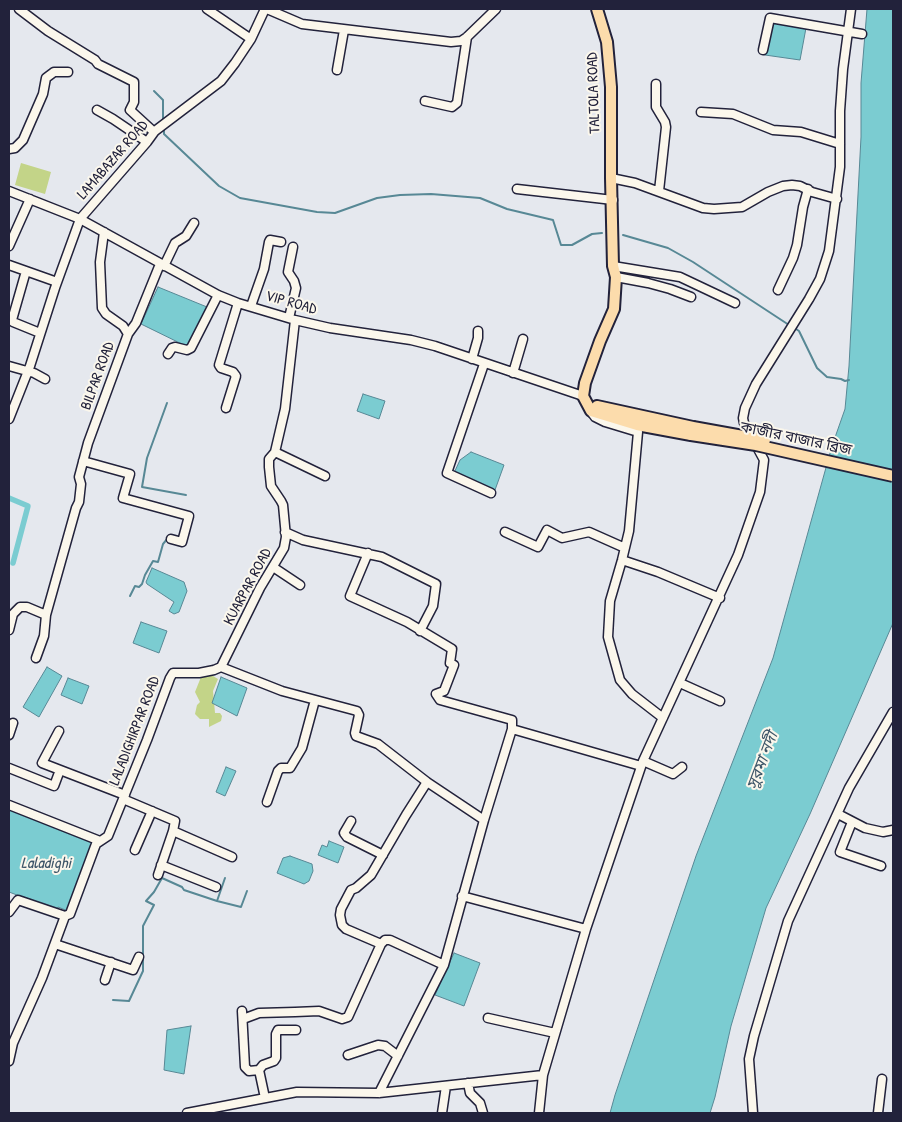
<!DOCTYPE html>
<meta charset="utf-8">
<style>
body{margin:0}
#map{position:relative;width:902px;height:1122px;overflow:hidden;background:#e5e8ee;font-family:"Patrick Hand",sans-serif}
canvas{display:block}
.frame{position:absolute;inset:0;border:10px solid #22223b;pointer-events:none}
</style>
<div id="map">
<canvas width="902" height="1122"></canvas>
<div class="frame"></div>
</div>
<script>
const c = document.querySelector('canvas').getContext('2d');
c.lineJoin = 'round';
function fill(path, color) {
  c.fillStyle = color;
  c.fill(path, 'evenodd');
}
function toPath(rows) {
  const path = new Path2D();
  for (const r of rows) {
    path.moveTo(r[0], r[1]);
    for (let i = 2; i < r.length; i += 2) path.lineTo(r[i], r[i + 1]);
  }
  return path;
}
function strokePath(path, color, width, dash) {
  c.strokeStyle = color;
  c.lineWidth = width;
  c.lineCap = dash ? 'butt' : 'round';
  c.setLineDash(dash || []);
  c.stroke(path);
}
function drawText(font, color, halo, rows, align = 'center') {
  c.font = font + ' "Patrick Hand","Noto Sans Bengali",sans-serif';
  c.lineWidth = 4;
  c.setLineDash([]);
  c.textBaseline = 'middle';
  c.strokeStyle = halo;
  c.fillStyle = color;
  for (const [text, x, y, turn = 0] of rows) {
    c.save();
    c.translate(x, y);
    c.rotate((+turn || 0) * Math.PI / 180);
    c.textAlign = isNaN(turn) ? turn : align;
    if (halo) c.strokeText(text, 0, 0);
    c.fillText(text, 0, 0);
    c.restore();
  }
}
fill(toPath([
 [21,163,51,172,45,194,15,185],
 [208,673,218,679,213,691,215,713,220,713,222,716,221,721,209,727,209,719,200,719,195,714,197,705,200,702,195,692,201,677]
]), '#c3d488');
const water = toPath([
 [867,9,893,9,893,623,810,814,766,908,731,1026,715,1097,710,1113,610,1113,615,1095,696,856,773,658,832,446,845,409,849,366,861,137,861,83,867,9],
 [771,19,806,28,800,60,765,55,771,19],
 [158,287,207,307,188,347,141,324,158,287],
 [363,394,385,401,379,419,357,411,363,394],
 [471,452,504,465,495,490,454,473,460,460,471,452],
 [152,568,184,582,187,591,179,612,174,614,169,611,174,602,147,584,146,582,152,568],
 [141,622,167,631,159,653,133,643,141,622],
 [47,667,62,676,39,717,23,707,47,667],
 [221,677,247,688,237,716,212,703,221,677],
 [68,678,89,686,82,704,61,695,68,678],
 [226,767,236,771,225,796,216,792,226,767],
 [9,807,94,842,68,911,58,907,57,910,9,892,9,807],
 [329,841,344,847,338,863,318,855,322,845,327,847,329,841],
 [290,856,312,864,313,871,309,881,304,884,277,873,283,858,290,856],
 [454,953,480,963,464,1006,435,995,454,953],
 [191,1026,184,1074,164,1070,167,1030,191,1026]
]);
fill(water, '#7bccd1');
strokePath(water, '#578895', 1);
strokePath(toPath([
 [154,91,163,100,163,120],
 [164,128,164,134,219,186,240,198,317,212,335,213,377,198,400,195,431,194,480,198,507,209,553,220,561,245,572,245,592,234,602,233],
 [623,235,668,248,693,262,789,325],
 [793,327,799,331,817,368,827,377,841,379,845,381,849,380],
 [167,403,147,458,142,487,186,495],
 [130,596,135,586,139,587,142,584,145,575,153,561,158,562,163,544,168,538],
 [225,878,217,901,241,907,247,891],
 [113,1000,129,1001,143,971,143,926,154,905,146,901,154,892,162,878,182,887,184,890,217,901]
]), '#578895', 2);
strokePath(toPath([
 [9,498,28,506,13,563]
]), '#7bccd1', 5.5);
const minor = toPath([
 [19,9,48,31,95,60,98,64,134,82,134,102,130,110,154,132],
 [207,9,251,39],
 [267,9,302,24,451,42,461,41,467,37,496,9],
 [763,50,770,18,862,34],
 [337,70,344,30],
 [656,84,656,107,665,122,666,127,659,191],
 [425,101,452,107,457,103,467,37],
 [97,110,113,119,147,142],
 [701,112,733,114,773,130,801,132,840,144],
 [9,149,15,148,23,140,43,94,46,78,54,72,68,72],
 [611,178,635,183,703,208,714,209,742,207,768,192,783,186,792,185,800,186,812,192,837,199],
 [517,189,613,200],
 [9,191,80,219,218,295,238,303,295,320,330,328,411,340,435,346,583,396],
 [9,246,30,199],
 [9,265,57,282],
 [164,266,175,243,186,236,194,223],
 [613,266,680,277,735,303],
 [26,271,12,320,13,322,40,333],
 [616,277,648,283,670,289,691,297],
 [778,290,793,258,797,245,803,207,808,189],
 [251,306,264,269,269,242,270,240,281,242],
 [289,318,296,288,294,281,288,272,293,247],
 [128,334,136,323,160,264],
 [168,354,172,348,175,347,187,350,191,348,218,295],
 [472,359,478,338,478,331],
 [484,364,447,473,491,493],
 [9,366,34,373,45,379],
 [513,373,523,339],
 [226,408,236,376,233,372,221,368,219,365,238,303],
 [592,413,595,417,605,422,638,432,629,531,622,560,610,601,608,637,620,680,632,694,663,718],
 [9,419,30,366,55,288,80,219,147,142,155,131,221,81,235,63,251,39,265,9],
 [275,452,325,476],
 [83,461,130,474,123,498,189,516,182,542,171,539],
 [285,532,303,540,382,557,436,584,433,606,420,631],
 [505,532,538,547,547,530,562,538,589,532,625,548],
 [368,553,350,596,407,622,452,649,450,663,454,665,444,691,436,694,440,700,512,720,512,729,484,820,444,965,379,1093],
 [622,560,658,572,720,598],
 [273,567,300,585],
 [9,630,13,614,20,607,27,607,46,615],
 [36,658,44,636,46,615,76,508,79,502,81,484,79,477,88,443,128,334,123,326,106,314,102,308,100,262,104,232],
 [221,667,260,588,284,548,286,537,283,505,281,501,271,486,269,467,269,459,275,452,285,409,295,320],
 [221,667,282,691,357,711,359,715,355,733,356,736,378,744,427,782,484,820],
 [680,683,720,701],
 [512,729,641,766],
 [59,731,42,763,125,795],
 [9,735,13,723],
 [643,761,673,774,682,767],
 [9,768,54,786,60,770],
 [123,799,175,821,173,831,232,857],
 [267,802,278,771,281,768,290,768,302,748,315,700],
 [9,805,100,841],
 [838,814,865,828,883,832,893,830],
 [351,821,344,833,347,837,383,855],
 [852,822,840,852,881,866],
 [135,850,152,811],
 [161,865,216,887],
 [158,875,173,831],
 [462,896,586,929],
 [9,912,18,900,65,916],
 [55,944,133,970,139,957],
 [381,944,346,929,342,925,340,915,341,909,351,890,356,888,371,875,406,815,427,782],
 [105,980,111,962],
 [242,1011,245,1067,249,1071,259,1070],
 [488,1018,555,1033],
 [243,1019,259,1013,295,1012,319,1011,342,1019,348,1017,381,944,385,940,390,940,444,965],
 [348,1055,378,1045,385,1046,398,1056],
 [9,1061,13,1043,42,978,65,916,70,914,96,844,108,836,147,740,170,678,173,673,199,673,214,670,221,667],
 [468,1083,470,1093,480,1103,483,1113],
 [265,1098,259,1070,263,1065,274,1061,276,1058,276,1034,278,1030,296,1030],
 [187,1113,297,1092,379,1093,543,1075,586,929,643,761,738,555,760,492,764,460,744,423,743,418,745,408,756,384,809,299,820,279,829,251,840,167,840,111,843,69,851,9],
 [442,1113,446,1086],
 [539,1113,543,1075],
 [753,1113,749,1059,754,1036,788,921,849,788,893,712],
 [878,1113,882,1079]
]);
const major = toPath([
 [597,9,607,42,611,87,611,178,613,266,616,277,614,309,600,341,585,383,583,396,591,411,637,425,691,435],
 [597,406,693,427]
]);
strokePath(minor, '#22223b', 11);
strokePath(major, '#22223b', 14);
strokePath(minor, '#fbf7ec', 8);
strokePath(major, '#fcdcac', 10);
const majorBridge = toPath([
 [693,427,765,440],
 [691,435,756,445,893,476]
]);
strokePath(majorBridge, '#22223b', 14, []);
strokePath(majorBridge, '#fcdcac', 10);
drawText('15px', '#22223b', '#fbf7ec', [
 ["TALTOLA ROAD",594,93,-92],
 ["LAMABAZAR ROAD",113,160,-49],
 ["VIP ROAD",291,303,16],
 ["BILPAR ROAD",98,376,-70],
 ["কাজীর বাজার ব্রিজ",796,439,12],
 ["KUARPAR ROAD",248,587,-62],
 ["LALADIGHIRPAR ROAD",135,731,-69]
]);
drawText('italic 16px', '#3d5568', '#fbf7ec', [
 ["সুরমা নদী",763,761,-69],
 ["Laladighi",46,864]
]);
</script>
